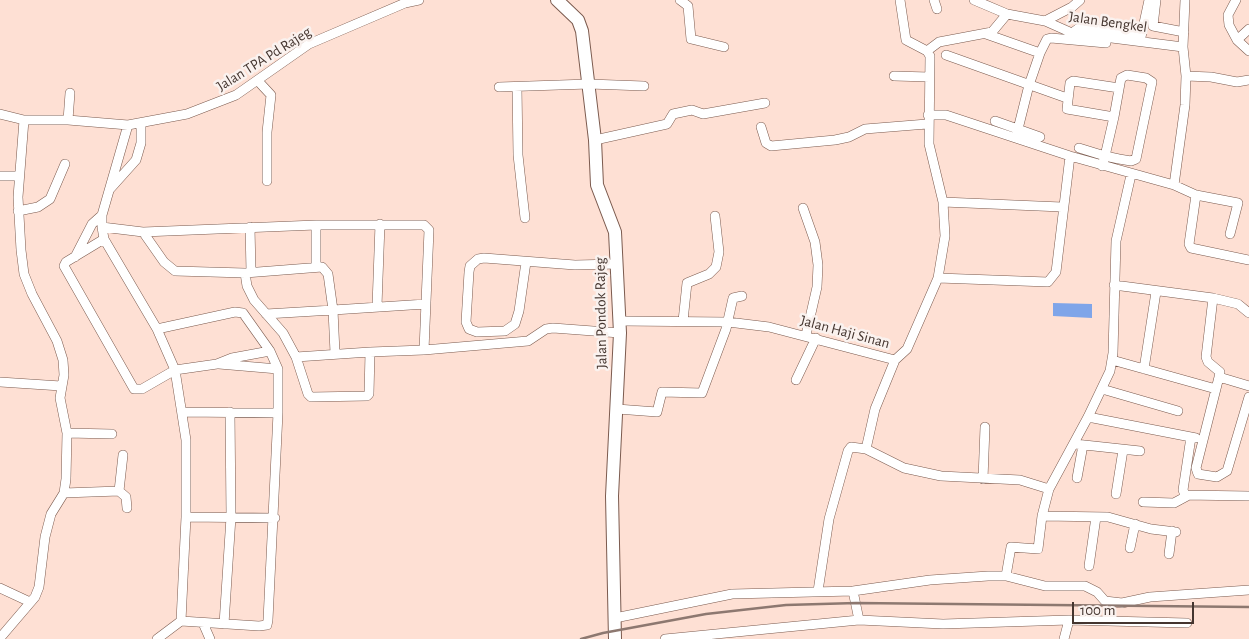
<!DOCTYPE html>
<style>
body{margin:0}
#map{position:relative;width:1249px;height:639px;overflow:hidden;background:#fee0d4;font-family:"Alegreya Sans",sans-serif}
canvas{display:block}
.scale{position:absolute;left:1072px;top:602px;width:122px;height:22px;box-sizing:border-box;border:2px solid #44352f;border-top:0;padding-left:6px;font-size:15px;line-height:18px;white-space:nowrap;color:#44352f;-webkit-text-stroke:4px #faf2ef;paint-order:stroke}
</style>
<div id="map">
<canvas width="1249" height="639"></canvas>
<div class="scale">100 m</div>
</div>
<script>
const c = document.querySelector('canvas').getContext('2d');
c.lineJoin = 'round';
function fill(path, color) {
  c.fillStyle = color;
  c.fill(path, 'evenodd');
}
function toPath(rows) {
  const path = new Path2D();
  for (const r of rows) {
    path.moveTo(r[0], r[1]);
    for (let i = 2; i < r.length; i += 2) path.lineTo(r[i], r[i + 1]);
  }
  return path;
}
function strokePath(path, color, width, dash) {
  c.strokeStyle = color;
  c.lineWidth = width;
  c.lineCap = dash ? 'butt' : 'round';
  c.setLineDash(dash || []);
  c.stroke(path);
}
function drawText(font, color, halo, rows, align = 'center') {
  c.font = font + ' "Alegreya Sans",sans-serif';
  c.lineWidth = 5;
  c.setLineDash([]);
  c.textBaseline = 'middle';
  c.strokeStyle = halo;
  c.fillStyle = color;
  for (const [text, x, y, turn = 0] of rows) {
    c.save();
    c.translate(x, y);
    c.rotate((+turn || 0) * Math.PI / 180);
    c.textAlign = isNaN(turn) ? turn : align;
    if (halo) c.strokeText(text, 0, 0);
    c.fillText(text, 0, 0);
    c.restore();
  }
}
fill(toPath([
 [1053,303,1092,304,1092,318,1053,316]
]), '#7fa5e9');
const street = toPath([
 [680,0,688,6,691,39,724,47],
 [934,0,937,9],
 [974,0,1007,14,1045,21,1072,33,1183,47],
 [1156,0,1153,26,1184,32],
 [1185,0,1183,47,1186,76],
 [1236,0,1228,15,1229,25,1237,40,1249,51],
 [1045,21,1072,7,1080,0],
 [1072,33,1079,28,1142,33],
 [986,34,1040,53],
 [1141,37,1149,0],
 [1237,40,1249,29],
 [927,51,939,42,992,32,1007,14],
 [946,55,1064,97],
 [894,76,929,77],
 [258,81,271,95,267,132,267,181],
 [499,87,589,84,644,86],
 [517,87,518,155,525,218],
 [0,114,24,120,68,120,128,125,187,114,236,95,309,44,405,3,419,0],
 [928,115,946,115,1070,156,1174,185,1185,105,1186,76,1211,77,1237,82,1249,80],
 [1114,117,1067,109,1070,83,1073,81,1119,88],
 [68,120,70,93],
 [995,121,1040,137],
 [128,125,102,215,102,227,104,239,157,329,175,370,186,440,186,517,181,621],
 [761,127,766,143,771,146,835,140,849,137,865,129,927,124],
 [1016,137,1029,85,1040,53,1047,39,1051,38,1106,43],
 [595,140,667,124,673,114,692,110,703,114,765,103],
 [1079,148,1105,156,1119,159,1131,161,1136,159,1152,82,1146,78,1127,75,1121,78,1114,117,1105,156,1102,166],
 [0,176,19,176],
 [1174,185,1196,195,1189,244,1191,248,1249,260],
 [110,189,136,160,141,143,141,124],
 [1196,195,1238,203,1230,234],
 [943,202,1062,207],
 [803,208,815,242,818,265,817,287,806,335],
 [18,211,38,207,50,199,65,164],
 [102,227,143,232,316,225,424,225,429,230,424,350,370,352,369,394,367,396,311,397,308,394,296,357,283,333,254,300,247,286,245,273],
 [250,227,251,272],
 [143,232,164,262,175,271,245,273,322,267,328,274,333,310,426,304],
 [104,239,66,262,64,266,134,389,142,389,175,370,217,364,232,358,270,351],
 [75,257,92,224,102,215],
 [526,262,519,311,515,324,505,331,477,332,469,329,466,322,469,272,470,266,478,259,484,258,575,265,617,264],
 [316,267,316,225],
 [938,278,1048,282,1056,272,1070,156],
 [1114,285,1213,298,1238,304,1249,313],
 [1213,298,1206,357,1208,362,1220,372,1219,377,1249,386],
 [377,306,380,224],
 [266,314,333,310,335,353],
 [620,321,728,322,769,327,895,360,907,349,938,278,945,236,943,202,929,144,930,56,927,51,906,40,900,0],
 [683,321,687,283,709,274,716,267,719,252,715,216],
 [157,329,235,312,243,313,270,351,278,369,278,413],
 [424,350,528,341,546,329,553,328,620,333],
 [296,357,370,352],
 [895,360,875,409,866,449,904,468,941,476,1020,480,1049,489],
 [1112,360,1216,389],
 [219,364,278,369],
 [1144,369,1156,292],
 [1219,377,1196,468,1198,474,1217,477,1227,471,1249,397],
 [796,380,816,338],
 [0,382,61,386],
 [1102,389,1178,411],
 [617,409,657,412,662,392,702,393,726,329,733,298,742,296],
 [1088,417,1196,438],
 [67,433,112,434],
 [1191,437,1183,490,1185,495,1249,496],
 [1075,444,1140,451],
 [1077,478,1083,445],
 [983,479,985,427],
 [119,491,123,455],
 [64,493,119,491,126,497,127,508],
 [1116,494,1123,450],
 [1143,502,1174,503,1187,496],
 [1042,516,1108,517,1151,529,1176,532],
 [186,517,275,518],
 [1130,548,1135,524],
 [1169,554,1172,531],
 [1089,566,1096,517],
 [1006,576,1011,547,1038,549,1042,516,1049,489,1088,417,1110,371,1113,353,1116,241,1131,175],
 [0,588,30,602],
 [818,591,829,519,848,451,851,447,866,449],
 [853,591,859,620,943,624,1069,620,1187,623],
 [615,618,732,594,853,591,930,580,988,576,1006,576,1045,586,1085,586,1097,592,1105,601,1122,603,1150,597,1249,590],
 [203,623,210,639],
 [224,624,231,517,230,412],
 [0,638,35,597,39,587,45,537,51,514,64,493,66,479,67,433,60,398,64,375,63,360,57,341,32,294,24,274,21,250,18,197,24,120],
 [157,639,181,621,259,626,267,625,268,620,278,413,183,412],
 [665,639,859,620],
 [1064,639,1069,620]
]);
const secondary = toPath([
 [557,0,578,20,582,31,595,140,597,185,615,232,620,333,612,496,615,639]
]);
strokePath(street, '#7b5a4e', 10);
strokePath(secondary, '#7b5a4e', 14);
strokePath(street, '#fff', 9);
strokePath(secondary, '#fff', 12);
strokePath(toPath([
 [581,639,603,633,706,614,786,605,856,603,1249,607]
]), '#8d7870', 2.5);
drawText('15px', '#44352f', '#faf2ef', [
 ["Jalan Bengkel",1108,22,8],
 ["Jalan TPA Pd Rajeg",264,59,-32],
 ["Jalan Pondok Rajeg",601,313,-91],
 ["Jalan Haji Sinan",845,332,15]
]);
</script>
